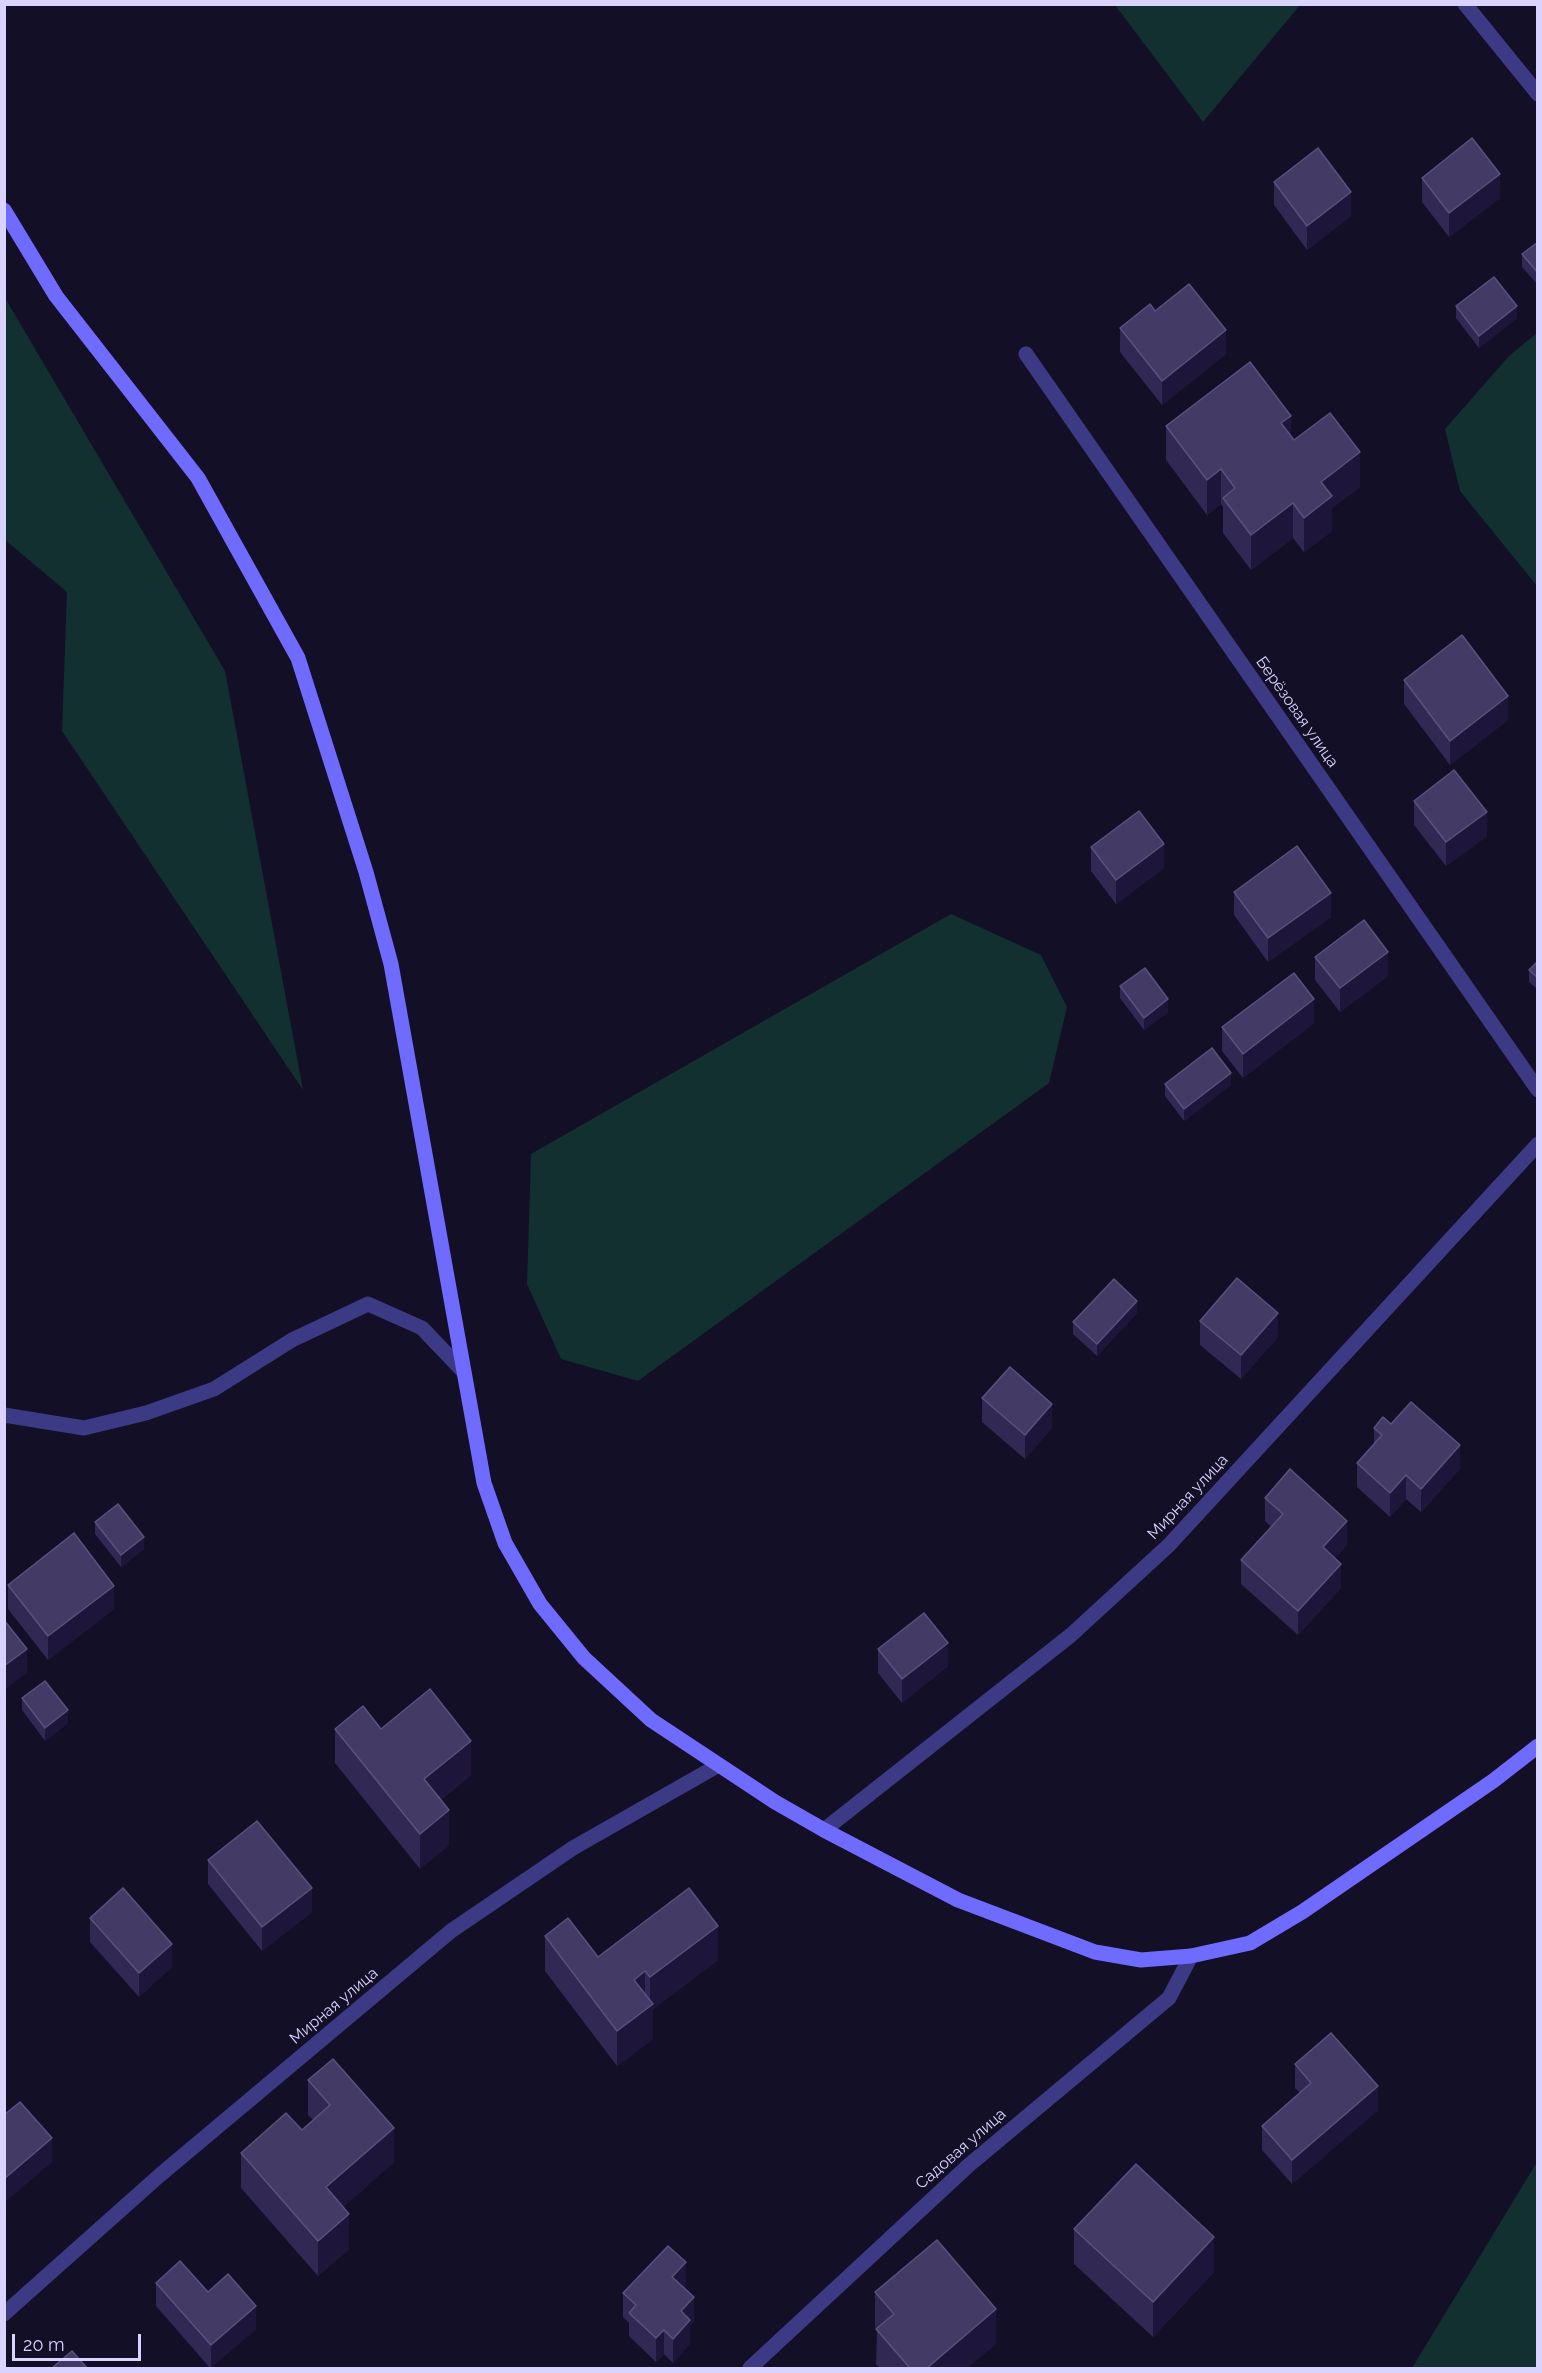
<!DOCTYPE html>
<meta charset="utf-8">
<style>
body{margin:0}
#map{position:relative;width:1542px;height:2373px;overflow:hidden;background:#130f26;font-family:Raleway,sans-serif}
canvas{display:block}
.frame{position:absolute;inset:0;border:6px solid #d9d4ff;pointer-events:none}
.scale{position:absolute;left:12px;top:2334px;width:129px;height:27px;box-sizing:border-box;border:3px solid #d9d4ff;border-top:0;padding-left:8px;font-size:18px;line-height:21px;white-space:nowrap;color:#d9d4ff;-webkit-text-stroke:4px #130f26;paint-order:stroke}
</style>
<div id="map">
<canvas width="1542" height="2373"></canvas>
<div class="frame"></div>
<div class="scale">20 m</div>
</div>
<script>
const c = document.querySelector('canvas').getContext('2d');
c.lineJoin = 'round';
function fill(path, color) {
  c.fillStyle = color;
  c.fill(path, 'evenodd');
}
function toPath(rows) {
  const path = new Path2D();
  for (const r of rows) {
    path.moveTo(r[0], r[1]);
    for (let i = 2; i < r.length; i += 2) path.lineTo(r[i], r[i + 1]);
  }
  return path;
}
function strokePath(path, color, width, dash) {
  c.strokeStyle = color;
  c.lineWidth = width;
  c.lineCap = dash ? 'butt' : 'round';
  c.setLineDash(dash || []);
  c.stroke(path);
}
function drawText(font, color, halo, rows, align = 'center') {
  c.font = font + ' Raleway,sans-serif';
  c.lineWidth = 4.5;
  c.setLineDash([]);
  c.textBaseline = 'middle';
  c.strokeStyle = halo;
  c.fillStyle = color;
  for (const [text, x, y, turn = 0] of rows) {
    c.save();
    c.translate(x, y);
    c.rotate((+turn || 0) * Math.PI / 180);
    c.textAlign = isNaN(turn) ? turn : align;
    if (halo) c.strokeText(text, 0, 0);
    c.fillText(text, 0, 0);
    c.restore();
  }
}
fill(toPath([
 [1115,5,1300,5,1203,122],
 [5,298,225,671,303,1090,62,731,67,592,5,540],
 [1537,333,1537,586,1460,491,1445,429,1509,356],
 [951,914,1041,955,1067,1007,1049,1083,638,1381,561,1359,527,1284,531,1154],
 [1537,2162,1537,2368,1412,2368]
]), '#12302f');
strokePath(toPath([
 [1465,4,1538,94],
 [1026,354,1538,1090],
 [4,1415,84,1428,146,1413,214,1389,292,1340,368,1304,422,1328,462,1370],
 [824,1830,1071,1635,1169,1545,1538,1144],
 [4,2314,160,2175,451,1931,573,1848,717,1766],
 [750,2368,969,2165,1169,1998,1191,1956]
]), '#3d3a85', 15);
strokePath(toPath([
 [4,210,56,296,198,478,298,658,366,872,391,964,484,1483,505,1543,540,1604,584,1658,651,1720,775,1802,824,1830,958,1900,1095,1952,1141,1960,1191,1956,1250,1943,1302,1912,1493,1781,1538,1746]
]), '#6f6bff', 15);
fill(toPath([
 [1422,178,1500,198,1449,237,1422,202],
 [1274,182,1351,216,1307,250,1274,205],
 [1538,242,1538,285,1522,267,1522,254],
 [1456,306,1517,318,1479,348,1456,318],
 [1155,311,1226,354,1162,405,1120,352,1120,328],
 [1166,426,1291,436,1294,440,1360,487,1332,508,1332,531,1304,552,1293,538,1251,570,1223,533,1223,507,1221,504,1207,515,1166,460],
 [1404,680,1508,720,1450,765,1404,704],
 [1414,801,1487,836,1446,866,1414,825],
 [1091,847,1164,868,1116,904,1091,871],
 [1234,892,1331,917,1268,962,1234,915],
 [1315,957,1388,976,1340,1012,1315,980],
 [1538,961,1538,990,1529,982,1529,970],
 [1120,986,1168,1012,1144,1030,1120,998],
 [1314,1023,1243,1078,1222,1051,1222,1027],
 [1165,1084,1231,1085,1184,1121,1165,1096],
 [1137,1313,1097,1356,1073,1334,1073,1322],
 [1200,1321,1278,1337,1241,1379,1200,1345],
 [982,1398,1052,1428,1025,1459,982,1422],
 [1391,1424,1460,1469,1421,1512,1406,1499,1390,1517,1357,1487,1357,1463,1374,1444,1374,1428],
 [1265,1498,1347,1545,1335,1558,1341,1588,1298,1635,1241,1584,1241,1560,1271,1527,1265,1521],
 [95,1522,144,1549,121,1567,95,1534],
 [8,1585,114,1609,48,1660,8,1609],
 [878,1649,948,1666,902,1703,878,1673],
 [22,1698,68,1723,45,1741,22,1710],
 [335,1729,381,1729,471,1775,441,1800,449,1845,420,1869,335,1763],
 [208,1860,312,1912,262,1951,208,1884],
 [90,1918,172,1967,139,1997,90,1942],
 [545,1936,598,1957,718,1960,653,2009,653,2039,617,2066,545,1971],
 [1295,2064,1378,2110,1292,2184,1262,2150,1262,2126,1300,2093,1295,2088],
 [308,2080,394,2162,343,2207,349,2249,318,2276,241,2188,241,2153,302,2130,313,2120,308,2115],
 [1074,2229,1214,2272,1153,2337,1074,2264],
 [156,2283,208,2292,256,2329,210,2368,156,2306],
 [686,2286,684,2288,694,2321,690,2325,690,2344,673,2363,664,2354,656,2362,629,2336,629,2323,623,2317,623,2293],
 [875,2292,996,2344,967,2368,880,2368,876,2364,877,2329,875,2327]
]), '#312854');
fill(toPath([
 [1500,174,1500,198,1449,237,1449,213],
 [1351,192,1351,216,1307,250,1307,226],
 [1517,306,1517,318,1479,348,1479,336],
 [1226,330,1226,354,1162,405,1162,381],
 [1291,416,1291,451,1281,423],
 [1360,452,1360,487,1332,508,1332,531,1304,552,1304,518,1321,482],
 [1221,469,1221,504,1207,515,1207,480],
 [1293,503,1293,538,1251,570,1251,535],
 [1508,696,1508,720,1450,765,1450,741],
 [1487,812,1487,836,1446,866,1446,842],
 [1164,844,1164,868,1116,904,1116,880],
 [1331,893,1331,917,1268,962,1268,938],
 [1388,952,1388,976,1340,1012,1340,988],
 [1168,999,1168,1012,1144,1030,1144,1018],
 [1314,999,1314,1023,1243,1078,1243,1054],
 [1231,1073,1231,1085,1184,1121,1184,1109],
 [1137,1301,1137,1313,1097,1356,1097,1344],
 [1278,1313,1278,1337,1241,1379,1241,1355],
 [1052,1404,1052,1428,1025,1459,1025,1435],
 [1460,1445,1460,1469,1421,1512,1421,1489],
 [1406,1475,1406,1499,1390,1517,1390,1493],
 [1347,1521,1347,1545,1323,1571,1323,1547],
 [144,1537,144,1549,121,1567,121,1555],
 [1341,1564,1341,1588,1298,1635,1298,1611],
 [114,1586,114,1609,48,1660,48,1636],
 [948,1643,948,1666,902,1703,902,1679],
 [27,1649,27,1673,4,1690,4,1666],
 [68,1710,68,1723,45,1741,45,1728],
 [471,1741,471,1775,424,1814,424,1779],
 [449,1810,449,1845,420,1869,420,1834],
 [312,1888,312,1912,262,1951,262,1927],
 [718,1926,718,1960,653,2009,653,2039,617,2066,617,2031,650,2007,650,1977],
 [172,1944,172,1967,139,1997,139,1973],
 [645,1971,645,2006,634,1980],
 [1378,2086,1378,2110,1292,2184,1292,2160],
 [394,2128,394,2162,326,2222,326,2187],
 [52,2138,52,2162,4,2203,4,2179],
 [349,2214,349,2249,318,2276,318,2241],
 [1214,2237,1214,2272,1153,2337,1153,2302],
 [686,2262,686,2286,672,2301,672,2277],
 [694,2297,694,2321,690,2325,690,2344,673,2363,673,2339,681,2311],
 [256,2306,256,2329,211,2368,211,2345],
 [996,2309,996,2344,967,2368,927,2368],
 [664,2330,664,2354,656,2362,656,2338]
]), '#1d163a');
const building = toPath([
 [1472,138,1500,174,1449,213,1422,178,1472,138],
 [1318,148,1351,192,1307,226,1274,182,1318,148],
 [1538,242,1538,273,1522,254,1538,242],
 [1494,277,1517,306,1479,336,1456,306,1494,277],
 [1189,284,1226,330,1162,381,1120,328,1150,304,1155,311,1189,284],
 [1250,362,1291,416,1281,423,1294,440,1330,413,1360,452,1321,482,1332,496,1304,518,1293,503,1251,535,1223,498,1235,488,1221,469,1207,480,1166,426,1250,362],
 [1462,635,1508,696,1450,741,1404,680,1462,635],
 [1454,770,1487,812,1446,842,1414,801,1454,770],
 [1139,811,1164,844,1116,880,1091,847,1139,811],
 [1297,846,1331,893,1268,938,1234,892,1297,846],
 [1364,920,1388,952,1340,988,1315,957,1364,920],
 [1538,961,1538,978,1529,970,1538,961],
 [1145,968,1168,999,1144,1018,1120,986,1145,968],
 [1294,973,1314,999,1243,1054,1222,1027,1294,973],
 [1212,1048,1231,1073,1184,1109,1165,1084,1212,1048],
 [1237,1278,1278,1313,1241,1355,1200,1321,1237,1278],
 [1114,1279,1137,1301,1097,1344,1073,1322,1114,1279],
 [1010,1367,1052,1404,1025,1435,982,1398,1010,1367],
 [1411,1402,1460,1445,1421,1489,1406,1475,1390,1493,1357,1463,1382,1435,1374,1428,1383,1417,1391,1424,1411,1402],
 [1290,1469,1347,1521,1323,1547,1341,1564,1298,1611,1241,1560,1283,1514,1265,1498,1290,1469],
 [118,1504,144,1537,121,1555,95,1522,118,1504],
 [74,1533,114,1586,48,1636,8,1585,74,1533],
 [924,1613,948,1643,902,1679,878,1649,924,1613],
 [4,1620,27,1649,4,1666,4,1620],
 [45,1681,68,1710,45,1728,22,1698,45,1681],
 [430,1689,471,1741,424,1779,449,1810,420,1834,335,1729,363,1706,381,1729,430,1689],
 [257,1821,312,1888,262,1927,208,1860,257,1821],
 [123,1888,172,1944,139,1973,90,1918,123,1888],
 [689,1888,718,1926,650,1977,645,1971,634,1980,653,2004,617,2031,545,1936,568,1918,598,1957,689,1888],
 [1331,2033,1378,2086,1292,2160,1262,2126,1311,2083,1295,2064,1331,2033],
 [333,2059,394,2128,326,2187,349,2214,318,2241,241,2153,286,2113,302,2130,330,2105,308,2080,333,2059],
 [20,2102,52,2138,4,2179,4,2115,20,2102],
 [1136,2164,1214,2237,1153,2302,1074,2229,1136,2164],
 [937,2240,996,2309,927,2368,910,2368,876,2329,894,2314,875,2292,937,2240],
 [668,2246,686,2262,672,2277,694,2297,681,2311,690,2320,673,2339,664,2330,656,2338,629,2313,636,2305,623,2293,668,2246],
 [180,2261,208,2292,228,2274,256,2306,211,2345,156,2283,180,2261],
 [72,2351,87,2368,52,2368,72,2351]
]);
fill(building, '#433a66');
strokePath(building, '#5a527e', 1.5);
drawText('16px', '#d9d4ff', '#130f26', [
 ["Берёзовая улица",1297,712,55],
 ["Мирная улица",1188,1497,-47],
 ["Мирная улица",334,2006,-40],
 ["Садовая улица",961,2149,-41]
]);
</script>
